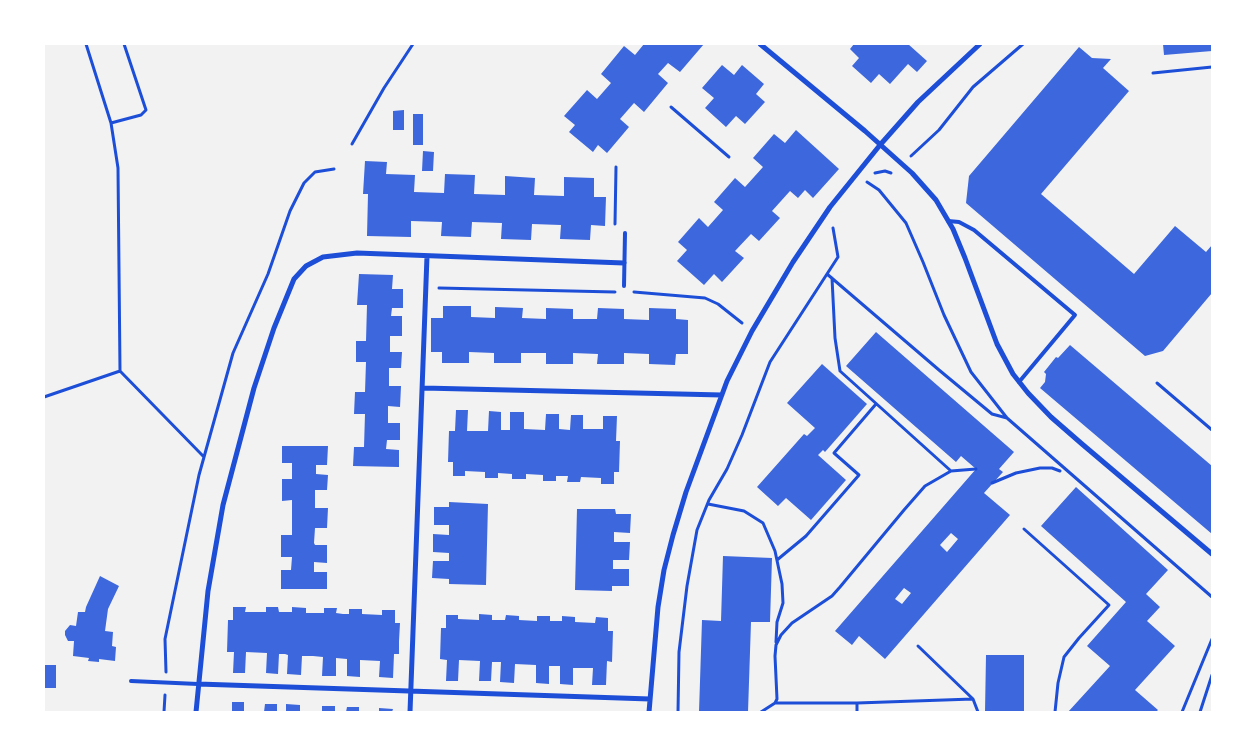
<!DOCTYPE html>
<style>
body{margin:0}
#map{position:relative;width:1256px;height:756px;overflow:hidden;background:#f2f2f2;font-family:"PT Sans Narrow",sans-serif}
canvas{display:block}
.frame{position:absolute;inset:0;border:45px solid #fff;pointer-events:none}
</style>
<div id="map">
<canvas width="1256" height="756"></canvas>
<div class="frame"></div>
</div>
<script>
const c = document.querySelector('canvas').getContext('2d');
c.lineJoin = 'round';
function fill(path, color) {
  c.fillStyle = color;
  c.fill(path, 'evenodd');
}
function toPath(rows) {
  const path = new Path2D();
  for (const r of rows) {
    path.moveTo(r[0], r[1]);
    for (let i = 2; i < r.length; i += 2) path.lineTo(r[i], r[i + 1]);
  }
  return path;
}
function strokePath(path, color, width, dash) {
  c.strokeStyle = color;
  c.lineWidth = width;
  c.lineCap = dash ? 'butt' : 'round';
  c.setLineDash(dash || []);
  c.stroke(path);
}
fill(toPath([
 [644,44,704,44,680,72,668,63,658,74,668,83,644,112,634,103,620,119,629,127,607,153,598,145,593,152,569,132,575,125,564,116,587,90,597,99,611,83,601,74,624,46,635,55],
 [854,44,908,44,927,61,917,72,908,64,890,84,879,74,871,83,852,66,859,58,850,49],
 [1163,44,1212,44,1212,51,1164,55],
 [1079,47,1092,58,1111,59,1103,68,1129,91,1041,194,1134,274,1175,226,1206,252,1212,245,1212,293,1163,351,1145,356,966,203,969,176],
 [722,65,734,75,742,65,764,84,756,94,765,102,745,124,736,116,726,127,705,108,714,98,702,88],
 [404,110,404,130,393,130,393,111],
 [413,114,423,114,423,145,413,145],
 [796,130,839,169,813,198,805,190,798,198,790,191,772,211,780,218,759,241,751,234,735,251,744,258,722,282,714,274,704,285,677,261,687,250,678,242,699,218,708,227,723,210,714,202,735,178,745,187,763,167,753,158,774,134,785,143],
 [423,151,434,152,433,171,422,171],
 [365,161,387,162,386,174,415,175,414,192,444,193,445,174,475,175,474,194,505,195,505,176,535,178,534,195,564,196,564,177,594,178,594,197,606,197,605,226,591,225,590,240,560,239,561,225,532,224,531,240,501,239,502,223,472,222,471,237,441,236,442,222,411,221,411,237,367,236,368,194,363,194],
 [359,274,393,275,392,289,403,289,403,308,392,308,391,316,402,316,402,336,390,336,390,352,402,352,401,368,389,368,389,386,401,386,400,407,388,406,388,423,400,423,400,440,387,440,386,449,399,450,399,467,353,466,354,447,364,447,365,414,354,414,355,392,365,392,366,362,356,362,356,341,366,341,367,305,357,305],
 [443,306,471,306,471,317,495,318,495,307,523,308,522,318,546,319,546,308,573,309,573,319,597,319,598,308,624,309,624,319,649,320,649,308,676,309,676,319,688,320,688,354,676,354,675,365,649,364,649,354,624,353,624,364,597,364,598,354,573,353,573,364,546,364,546,353,521,353,521,363,494,363,494,353,469,352,469,363,442,363,442,352,431,352,431,318,443,318],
 [876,332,1014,452,999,469,1003,472,984,493,1010,515,885,659,859,636,852,645,835,631,976,469,961,456,956,462,846,366],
 [951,533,958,539,947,552,940,545],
 [904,588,911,593,902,604,895,599],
 [1070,345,1212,466,1212,534,1040,388,1045,382,1046,374,1044,372,1056,357,1058,358],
 [822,364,867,404,825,452,823,450,818,455,846,480,811,520,786,498,778,506,757,487,804,434,807,436,815,428,787,403],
 [456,410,468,410,467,431,488,431,489,411,501,412,501,430,510,430,510,412,524,412,524,429,545,430,546,414,559,414,559,429,570,430,571,415,583,415,583,429,603,429,603,416,617,416,616,441,620,441,619,472,614,472,614,484,601,484,601,478,581,477,580,482,567,482,568,476,556,476,556,481,543,481,543,475,526,474,526,479,512,479,512,474,498,473,498,478,485,478,485,472,465,471,465,476,453,476,453,462,448,462,449,431,455,431],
 [282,446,328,446,327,465,316,465,316,474,328,475,327,490,315,490,315,508,328,508,327,528,315,528,314,543,315,545,327,545,327,563,314,562,314,572,327,572,327,589,281,589,281,570,291,570,292,557,281,557,281,535,292,535,292,500,282,501,282,479,292,479,292,463,282,463],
 [1076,487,1168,570,1146,594,1160,607,1147,621,1175,646,1135,690,1158,710,1156,712,1068,712,1110,666,1087,646,1126,602,1041,526],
 [449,502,488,504,486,585,449,584,449,579,432,578,433,561,449,561,449,553,433,552,433,534,449,535,449,525,434,525,434,507,449,507],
 [577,509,615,509,616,514,631,514,630,533,614,532,614,542,630,542,629,560,613,560,613,569,629,569,629,586,612,586,612,591,575,590],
 [723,556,772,558,770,622,751,622,748,712,699,712,702,620,721,621],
 [100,576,119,586,108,609,105,631,113,632,112,646,116,647,115,661,99,659,99,662,88,661,89,658,73,656,74,641,68,641,65,635,65,631,70,625,76,626,78,612,85,612,86,607],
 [233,607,246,607,245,612,266,612,266,607,278,607,279,612,292,612,292,607,306,608,306,613,324,613,324,608,337,608,336,613,343,614,349,614,349,609,362,609,362,614,382,615,382,610,395,610,395,623,400,623,399,641,399,654,394,654,393,678,379,677,380,661,360,660,360,677,347,676,347,659,336,658,336,676,322,676,323,657,313,656,302,656,301,675,287,674,288,655,285,654,279,654,278,674,266,673,267,653,246,652,245,673,233,673,234,652,227,652,228,620,233,620],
 [479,614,492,615,492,620,505,620,506,615,519,616,519,620,537,621,537,616,550,616,550,621,562,621,562,616,575,617,575,622,595,623,596,617,608,618,608,631,613,631,612,662,607,661,606,685,592,685,593,668,573,668,573,685,560,684,560,666,549,666,549,684,536,683,536,665,515,664,514,683,500,682,501,662,492,662,491,681,479,681,480,661,459,660,458,681,446,681,447,660,440,659,441,628,446,628,446,615,458,615,458,619,479,620],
 [986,655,1024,655,1024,712,985,712],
 [44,665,56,665,56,688,44,688],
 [232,702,244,702,244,712,232,712],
 [265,704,277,704,277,712,264,712],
 [286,704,300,705,300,712,286,712],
 [322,706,335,706,335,712,322,712],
 [347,707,359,707,359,712,346,712],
 [379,708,393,709,392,712,379,712]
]), '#3d67dc');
strokePath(toPath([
 [86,44,111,123,118,168,120,371,204,457],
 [1153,73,1212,67],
 [671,107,729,157],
 [111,123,141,115,146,110,124,44],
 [352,144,384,88,413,44],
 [911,156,939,130,973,87,1023,44],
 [875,173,885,171,891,173],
 [867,182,879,190,906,223,923,262,944,315,971,372,1007,418,1212,597],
 [615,224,616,167],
 [827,274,939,370,992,414,1007,418],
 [832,278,835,338,840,371,951,471],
 [439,288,615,292],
 [634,292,705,298,718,304,742,323],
 [1157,383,1212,430],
 [44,397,120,371],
 [992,483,1016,473,1040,468,1052,468,1060,471],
 [708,504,744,511,763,523,775,551,782,584,783,603,777,622,776,642],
 [1024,529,1109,605,1079,638,1064,657,1058,683,1055,712],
 [777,560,806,536,859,475,834,453,876,404],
 [918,646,973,699],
 [166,672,165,639,199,475,233,353,268,274,290,211,304,183,315,172,334,169],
 [775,703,857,703],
 [164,712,165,695],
 [678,712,679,652,687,586,697,530,709,500,727,469,742,435,770,362,838,257,833,228],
 [761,712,775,703,777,699,775,656,776,645,781,635,792,623,832,596,840,587,904,510,925,486,951,471,976,469],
 [857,712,857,703,973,699,978,712],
 [1182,712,1212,639],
 [1200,712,1212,675]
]), '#1d4ed8', 3);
strokePath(toPath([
 [948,221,959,222,974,230,1075,315,1019,382],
 [624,286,625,233],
 [131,681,198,684]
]), '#1d4ed8', 4);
strokePath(toPath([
 [760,44,865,131,912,173,936,200,953,229,965,258,997,344,1013,374,1028,393,1051,417,1082,444,1212,554],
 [423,388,722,395],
 [198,684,650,699],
 [196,712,208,591,223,505,254,388,274,328,294,279,306,266,323,257,357,253,624,263],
 [410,712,427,256],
 [649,712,658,607,664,570,673,535,686,492,727,381,752,331,793,262,830,207,880,145,918,102,980,44]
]), '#1d4ed8', 5);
</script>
